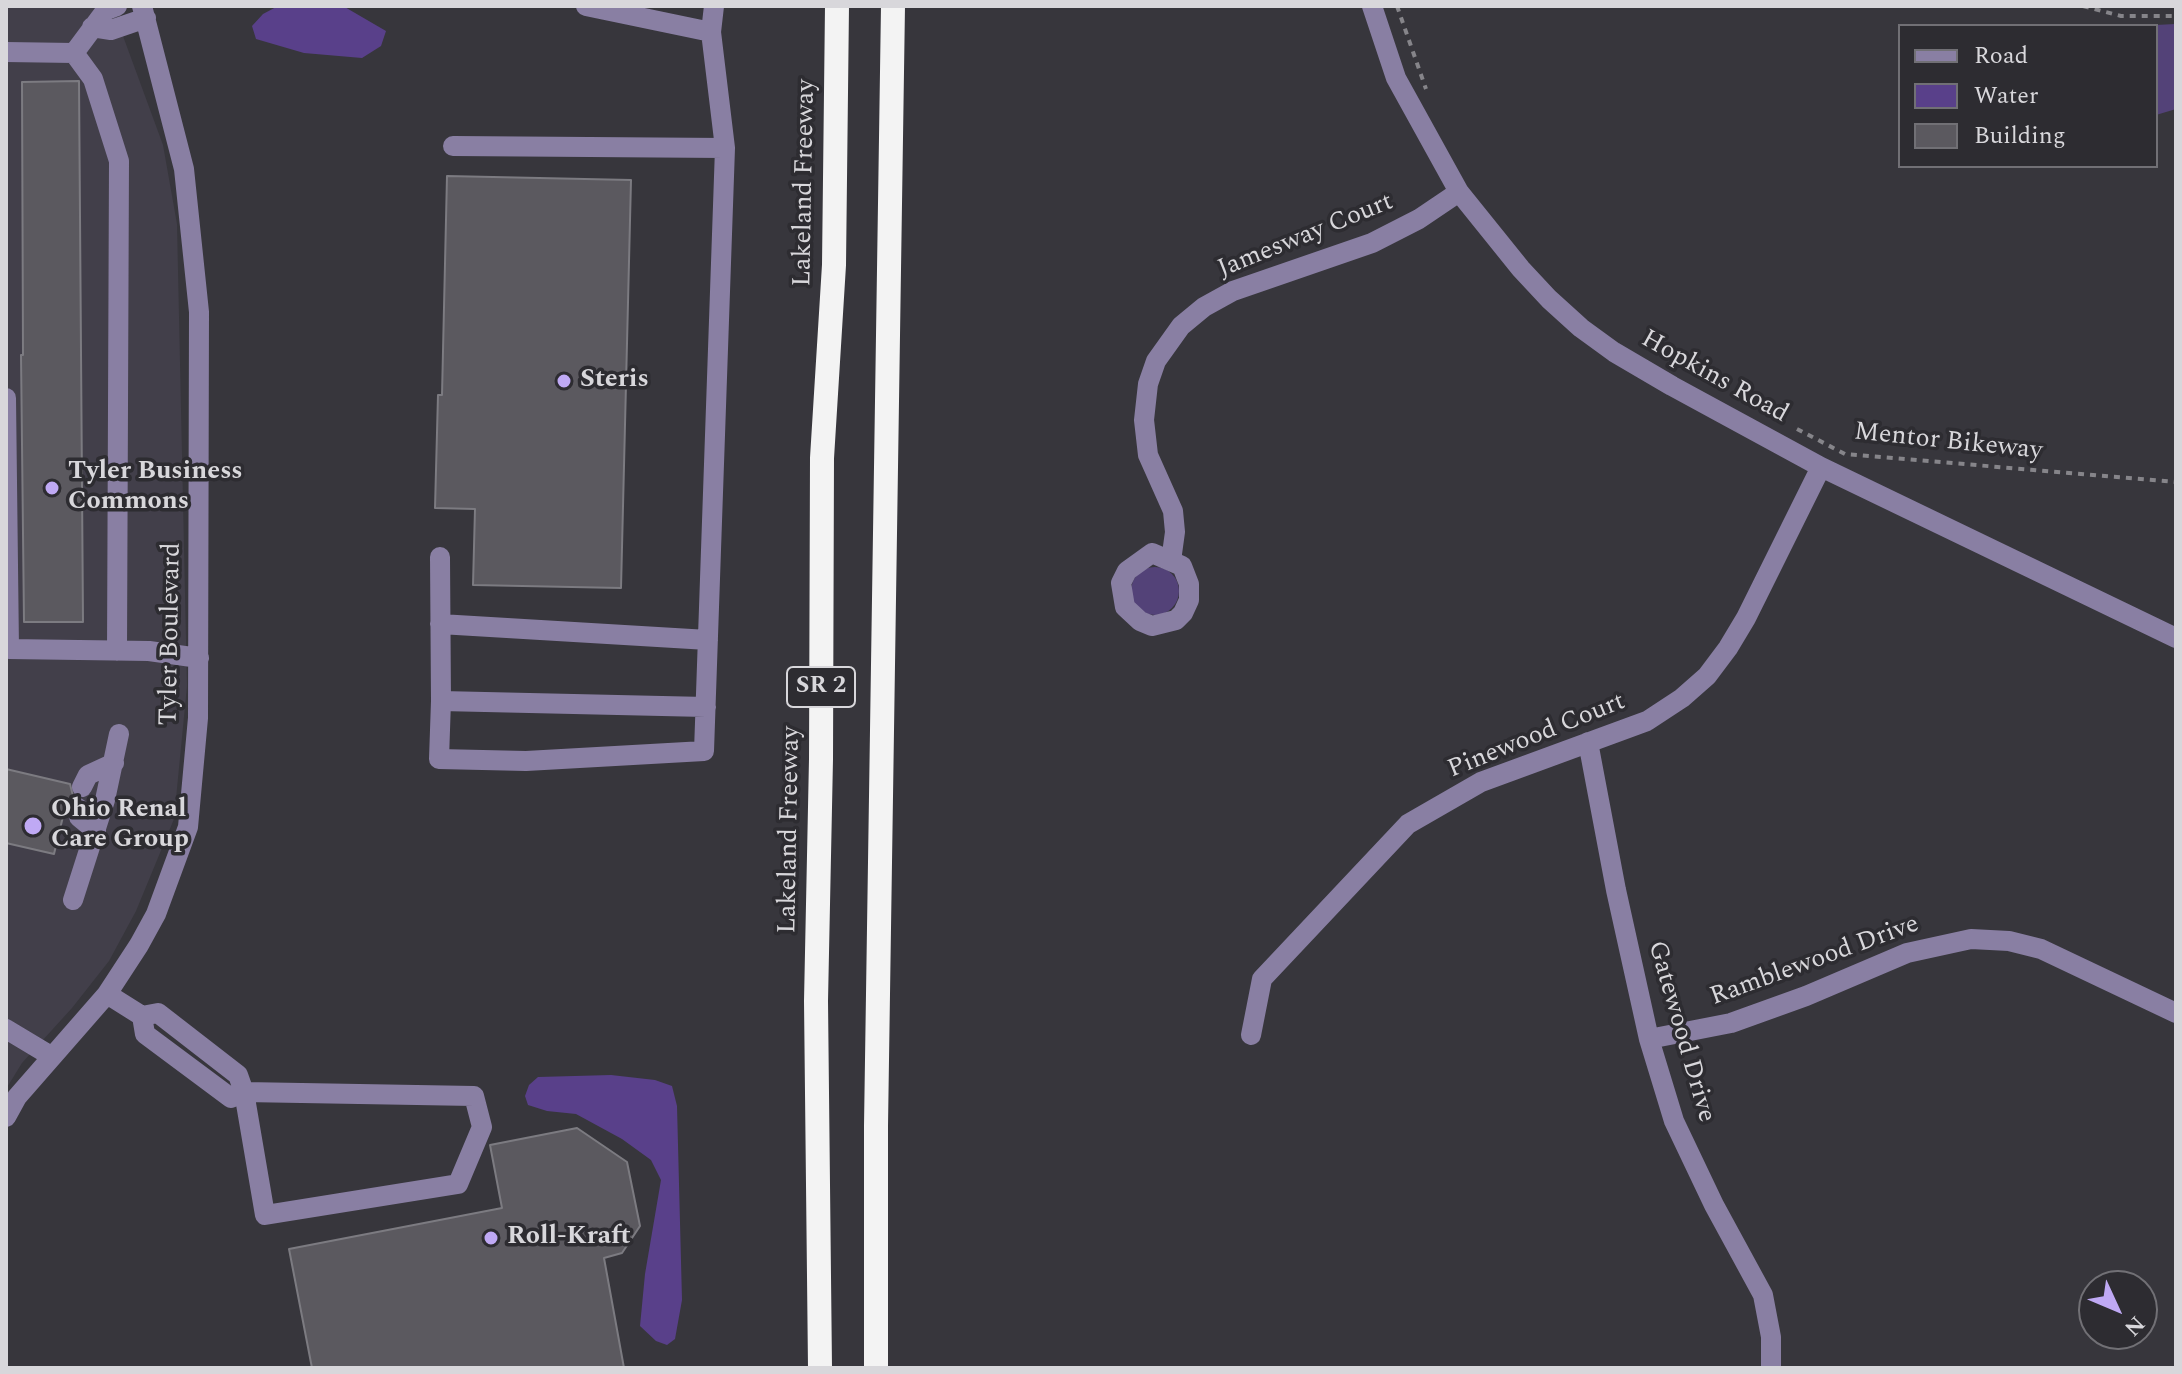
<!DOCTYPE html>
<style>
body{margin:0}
#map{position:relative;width:2182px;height:1374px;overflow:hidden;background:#37363c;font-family:Spectral,serif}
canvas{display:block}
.frame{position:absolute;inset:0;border:8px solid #d8d7db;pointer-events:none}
.legend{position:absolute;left:1898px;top:24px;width:260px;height:144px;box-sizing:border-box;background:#2d2c31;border:2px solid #717075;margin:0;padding:10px 14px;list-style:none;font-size:24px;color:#d8d7db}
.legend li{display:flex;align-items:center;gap:16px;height:40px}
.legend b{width:40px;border:2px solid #717075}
.north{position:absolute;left:2078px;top:1270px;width:80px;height:80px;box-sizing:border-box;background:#2d2c31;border:2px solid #717075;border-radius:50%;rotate:134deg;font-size:22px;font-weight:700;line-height:32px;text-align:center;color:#d8d7db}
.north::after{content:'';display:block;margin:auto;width:28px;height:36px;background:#bfa9f4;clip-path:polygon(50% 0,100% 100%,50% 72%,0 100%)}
</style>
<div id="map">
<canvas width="2182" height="1374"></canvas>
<div class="frame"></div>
<ul class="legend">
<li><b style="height:10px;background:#897fa3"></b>Road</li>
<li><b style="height:22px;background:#59408a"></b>Water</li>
<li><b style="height:22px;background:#5b595f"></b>Building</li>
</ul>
<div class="north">N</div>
</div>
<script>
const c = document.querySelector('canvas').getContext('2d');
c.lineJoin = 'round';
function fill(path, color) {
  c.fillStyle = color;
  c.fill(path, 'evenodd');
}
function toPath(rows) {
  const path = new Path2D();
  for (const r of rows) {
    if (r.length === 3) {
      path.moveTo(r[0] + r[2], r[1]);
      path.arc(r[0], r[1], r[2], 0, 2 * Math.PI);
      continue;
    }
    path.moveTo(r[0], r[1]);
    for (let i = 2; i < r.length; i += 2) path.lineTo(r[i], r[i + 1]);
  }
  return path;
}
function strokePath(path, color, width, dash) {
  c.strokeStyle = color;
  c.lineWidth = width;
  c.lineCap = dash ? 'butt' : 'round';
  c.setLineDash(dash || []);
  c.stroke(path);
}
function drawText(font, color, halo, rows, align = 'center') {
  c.font = font + ' Spectral,serif';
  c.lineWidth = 7;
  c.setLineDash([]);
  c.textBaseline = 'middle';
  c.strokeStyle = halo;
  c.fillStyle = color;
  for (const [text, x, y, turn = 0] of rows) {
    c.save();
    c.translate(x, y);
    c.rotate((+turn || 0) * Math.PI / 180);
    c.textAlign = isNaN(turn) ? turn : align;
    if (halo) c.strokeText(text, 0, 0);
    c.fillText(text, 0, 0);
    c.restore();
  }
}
fill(toPath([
 [6,6,112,6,163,145,177,224,187,686,174,819,136,911,109,961,72,1008,22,1063,6,1089]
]), '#423f4a');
fill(toPath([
 [2175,24,2176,109,2156,115,2156,26,2136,26],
 [1155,591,24]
]), '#534278');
fill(toPath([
 [278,6,343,6,386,31,381,46,362,58,304,53,256,39,252,26,263,14],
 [611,1075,655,1080,672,1086,677,1106,682,1300,675,1339,667,1345,656,1341,640,1326,645,1274,661,1180,651,1160,622,1139,576,1114,547,1111,528,1105,525,1096,529,1085,538,1077]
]), '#59408a');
const building = toPath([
 [79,81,83,622,24,622,21,355,23,355,22,82,79,81],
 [447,176,631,180,621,588,473,585,475,509,435,508,438,395,442,395,447,176],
 [6,769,70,784,73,796,66,804,54,854,6,843,6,769],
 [577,1128,627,1162,640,1226,622,1253,604,1258,624,1368,312,1368,289,1249,502,1208,490,1145,577,1128]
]);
fill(building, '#5b595f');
strokePath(building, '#7c7b81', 2);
strokePath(toPath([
 [1397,6,1426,89],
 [2083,6,2121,16,2176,16],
 [1797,429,1845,454,2176,482]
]), '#86858a', 4, [6, 6]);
strokePath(toPath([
 [586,6,711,32,714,6],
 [1372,6,1396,78,1459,192,1521,269,1549,299,1581,328,1614,352,1672,386,1821,467,2176,638],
 [92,27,111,30,146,18],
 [6,52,74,53,93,79,119,161,117,651],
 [74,53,106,10,117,6],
 [453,146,725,148],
 [6,398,9,649,149,651,199,658],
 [1152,553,1182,566,1189,584,1189,600,1183,613,1176,620,1152,626,1140,621,1125,607,1121,583,1127,571,1152,553],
 [440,557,441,701,706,707],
 [1171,561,1175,532,1173,511,1148,455,1144,420,1148,384,1156,361,1181,326,1204,307,1233,291,1372,243,1419,219,1459,192],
 [440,624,708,640],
 [441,701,439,759,526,761,704,751,725,148,711,32],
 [1588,742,1616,890,1649,1039,1674,1121,1714,1205,1763,1295,1771,1337,1771,1368],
 [82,787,88,775,114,763],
 [78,808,79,817,96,831],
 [73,900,105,800,119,734],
 [107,994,142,1016,158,1013,238,1075,244,1092,231,1098,145,1034,142,1016],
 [6,1029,51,1056],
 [1251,1035,1262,979,1408,824,1481,782,1647,721,1682,698,1707,676,1728,648,1746,618,1821,467],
 [1649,1039,1731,1023,1806,996,1907,953,1971,939,2009,941,2041,949,2176,1013],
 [244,1092,474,1096,482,1127,458,1184,265,1215,244,1092],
 [6,1117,17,1097,107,994,139,945,156,914,188,827,198,718,199,312,184,169,142,6]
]), '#897fa3', 20);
strokePath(toPath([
 [820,1368,816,1001,821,759,822,458,834,265,837,6],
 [876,1368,876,1125,893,6]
]), '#f3f3f3', 24);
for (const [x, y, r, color] of [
 [564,381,8,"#bfa9f4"],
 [52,488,8,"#bfa9f4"],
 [33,826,10,"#bfa9f4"],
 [491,1238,8,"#bfa9f4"]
]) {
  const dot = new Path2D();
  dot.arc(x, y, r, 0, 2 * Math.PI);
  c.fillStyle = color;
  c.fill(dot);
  strokePath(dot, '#2d2c31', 3);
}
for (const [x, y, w] of [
 [821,687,68]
]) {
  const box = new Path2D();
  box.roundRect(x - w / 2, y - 20, w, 40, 6);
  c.fillStyle = '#2d2c31';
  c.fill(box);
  strokePath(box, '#d8d7db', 2);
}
drawText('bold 24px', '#d8d7db', null, [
 ["SR 2",821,687]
]);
drawText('26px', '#d8d7db', '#2d2c31', [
 ["Lakeland Freeway",806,183,-89],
 ["Jamesway Court",1306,237,-22],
 ["Hopkins Road",1714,378,29],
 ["Mentor Bikeway",1948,443,6],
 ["Tyler Boulevard",172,634,-89],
 ["Pinewood Court",1537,737,-22],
 ["Lakeland Freeway",791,830,-89],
 ["Ramblewood Drive",1815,962,-20],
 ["Gatewood Drive",1680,1032,74]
]);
drawText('bold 26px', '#d8d7db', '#2d2c31', [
 ["Steris",580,381],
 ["Tyler Business",68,473],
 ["Commons",68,503],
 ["Ohio Renal",51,811],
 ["Care Group",51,841],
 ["Roll-Kraft",507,1238]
], 'left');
</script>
